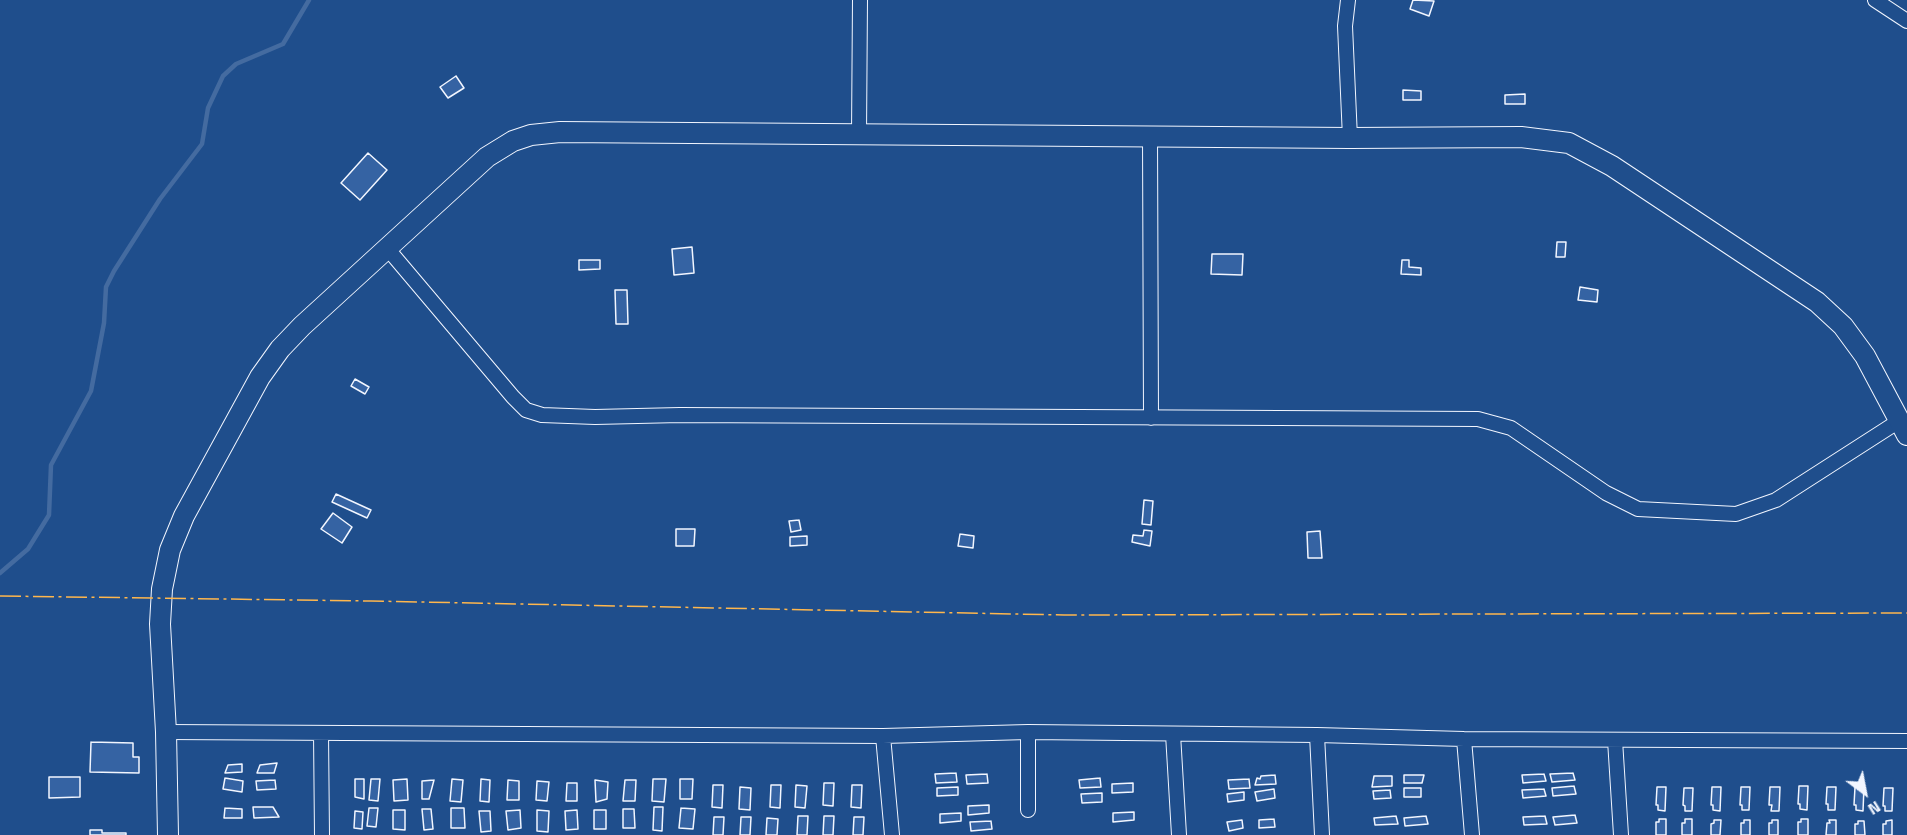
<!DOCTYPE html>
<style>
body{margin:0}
#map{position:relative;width:1907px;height:835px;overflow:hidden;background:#1f4e8c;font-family:"Titillium Web",sans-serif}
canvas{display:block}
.north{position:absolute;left:1835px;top:763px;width:60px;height:60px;-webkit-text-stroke:4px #1f4e8c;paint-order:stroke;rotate:148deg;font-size:16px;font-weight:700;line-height:24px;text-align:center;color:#f2f6ff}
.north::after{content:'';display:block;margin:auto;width:21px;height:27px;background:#f2f6ff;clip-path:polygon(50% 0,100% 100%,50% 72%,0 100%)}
</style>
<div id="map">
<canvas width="1907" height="835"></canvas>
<div class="north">N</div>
</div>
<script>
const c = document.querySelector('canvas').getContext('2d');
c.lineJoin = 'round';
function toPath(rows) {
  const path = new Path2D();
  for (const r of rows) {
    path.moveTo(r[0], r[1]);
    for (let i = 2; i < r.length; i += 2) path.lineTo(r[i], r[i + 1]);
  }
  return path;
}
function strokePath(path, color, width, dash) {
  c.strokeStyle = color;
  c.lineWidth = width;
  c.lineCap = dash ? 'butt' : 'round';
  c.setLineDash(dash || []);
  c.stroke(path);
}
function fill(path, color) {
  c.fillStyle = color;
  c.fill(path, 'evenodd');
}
strokePath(toPath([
 [0,573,28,549,49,515,51,465,91,391,104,323,106,287,114,271,160,199,202,144,208,108,223,76,236,64,283,44,309,0]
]), '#446ba0', 4.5);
const building = toPath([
 [1413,0,1434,1,1429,16,1410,9,1413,0],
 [456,76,464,88,448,98,440,87,456,76],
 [1403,90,1421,91,1421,100,1403,100,1403,90],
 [1525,94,1525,104,1505,104,1505,95,1525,94],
 [368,153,387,170,360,200,341,183,368,153],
 [1557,242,1566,242,1565,257,1556,257,1557,242],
 [692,247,694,273,674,275,672,249,692,247],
 [1212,254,1243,254,1242,275,1211,274,1212,254],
 [579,260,600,260,600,269,579,270,579,260],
 [1402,260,1409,260,1409,267,1421,268,1421,275,1401,274,1402,260],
 [1580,287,1598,290,1597,302,1578,300,1580,287],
 [615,290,627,290,628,324,616,324,615,290],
 [355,379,369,387,365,394,351,386,355,379],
 [336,494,371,510,367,518,332,502,336,494],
 [1144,500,1153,501,1151,525,1142,524,1144,500],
 [333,513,352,527,342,543,321,529,333,513],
 [799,520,801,530,791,532,789,521,799,520],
 [676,529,695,529,694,546,676,546,676,529],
 [1144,530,1152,531,1150,546,1132,542,1133,535,1143,536,1144,530],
 [1320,531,1322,558,1308,558,1307,532,1320,531],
 [960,534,974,536,973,548,958,546,960,534],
 [807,536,807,545,790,546,790,537,807,536],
 [91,742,133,743,133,757,139,757,139,773,90,772,91,742],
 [277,763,274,773,257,773,260,765,277,763],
 [242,764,242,772,225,773,228,765,242,764],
 [956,773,957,782,936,783,935,774,956,773],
 [1573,773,1575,780,1552,782,1550,774,1573,773],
 [987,774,988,783,967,784,966,775,987,774],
 [1544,774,1546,781,1523,783,1522,775,1544,774],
 [1275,775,1276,784,1255,785,1257,778,1260,779,1261,776,1275,775],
 [1404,775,1424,775,1422,783,1404,783,1404,775],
 [1374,776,1392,776,1392,786,1372,787,1374,776],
 [49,777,80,777,80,797,49,798,49,777],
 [225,778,243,781,242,792,223,789,225,778],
 [1100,778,1101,787,1080,788,1079,780,1100,778],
 [355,779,364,779,364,799,355,797,355,779],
 [371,779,380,779,378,801,369,800,371,779],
 [407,779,408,800,394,801,393,780,407,779],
 [452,779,463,780,461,802,450,801,452,779],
 [481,779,490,780,489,802,480,801,481,779],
 [653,779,666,779,664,802,652,801,653,779],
 [680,779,693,779,692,799,680,799,680,779],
 [1249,779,1250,788,1229,789,1228,780,1249,779],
 [275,780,276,789,257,790,256,781,275,780],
 [434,780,429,799,422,799,422,781,434,780],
 [508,780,519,781,519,800,507,800,508,780],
 [595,780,608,782,607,799,596,802,595,780],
 [625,780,636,780,635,801,623,801,625,780],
 [537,781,549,782,547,801,536,800,537,781],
 [567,783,577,783,577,801,566,801,567,783],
 [824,783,834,783,833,806,823,805,824,783],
 [1133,783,1133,792,1112,793,1112,784,1133,783],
 [713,785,723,785,722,808,712,807,713,785],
 [771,785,781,785,780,808,770,807,771,785],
 [796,785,807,786,805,808,795,807,796,785],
 [852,785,862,785,861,808,851,807,852,785],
 [1574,786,1576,794,1553,796,1552,788,1574,786],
 [1799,786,1808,786,1807,810,1800,809,1800,804,1798,804,1799,786],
 [740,787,751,788,750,810,739,809,740,787],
 [958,787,958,795,937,796,937,788,958,787],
 [1657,787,1666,787,1665,811,1658,810,1658,805,1656,805,1657,787],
 [1712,787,1721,787,1720,811,1713,810,1713,805,1711,805,1712,787],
 [1741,787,1750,787,1749,810,1742,810,1742,805,1740,805,1741,787],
 [1770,787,1780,787,1779,811,1771,811,1772,805,1769,805,1770,787],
 [1827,787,1836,787,1835,810,1828,810,1828,804,1826,804,1827,787],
 [1855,787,1864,787,1863,811,1856,810,1856,805,1854,805,1855,787],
 [1404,788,1421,788,1421,797,1404,797,1404,788],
 [1684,788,1693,788,1692,811,1685,811,1685,806,1683,805,1684,788],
 [1884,788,1893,788,1892,811,1885,811,1885,806,1883,806,1884,788],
 [1274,789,1275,798,1257,801,1255,792,1274,789],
 [1544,789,1546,796,1523,798,1522,790,1544,789],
 [1390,790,1391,798,1374,799,1373,791,1390,790],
 [1244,792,1244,800,1228,802,1227,794,1244,792],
 [1102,793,1102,802,1082,803,1081,794,1102,793],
 [989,805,989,813,968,815,968,806,989,805],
 [253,807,273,807,279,817,254,818,253,807],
 [654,807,663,807,662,831,653,830,654,807],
 [225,808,242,809,242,818,224,818,225,808],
 [369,808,378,808,376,827,367,826,369,808],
 [451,808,464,808,465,828,451,828,451,808],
 [681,808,695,809,693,829,679,828,681,808],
 [422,809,431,809,433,829,424,830,422,809],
 [623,809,634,809,635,828,623,828,623,809],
 [393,810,405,810,405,830,393,829,393,810],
 [520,810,521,828,508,830,506,811,520,810],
 [537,810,549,811,548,832,537,831,537,810],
 [577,810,578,829,566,830,565,811,577,810],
 [594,810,606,810,606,829,594,829,594,810],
 [355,811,363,812,362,829,354,828,355,811],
 [479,811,490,811,491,831,481,832,479,811],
 [1134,812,1134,820,1113,822,1113,813,1134,812],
 [961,813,961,821,940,823,940,814,961,813],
 [1575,815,1577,823,1555,825,1553,817,1575,815],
 [798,816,808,816,807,835,797,835,798,816],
 [824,816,834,816,833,835,823,835,824,816],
 [1396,816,1398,824,1375,825,1374,818,1396,816],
 [1426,816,1428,824,1405,826,1404,818,1426,816],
 [1545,816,1547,824,1524,825,1523,817,1545,816],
 [714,817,724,817,723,835,713,835,714,817],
 [741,817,751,817,750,835,740,835,741,817],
 [854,817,864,817,863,835,853,835,854,817],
 [767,818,778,819,777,835,766,835,767,818],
 [1274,819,1275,827,1259,828,1259,820,1274,819],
 [1659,819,1666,819,1666,835,1656,835,1656,822,1659,822,1659,819],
 [1685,819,1692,819,1692,835,1682,835,1682,823,1685,823,1685,819],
 [1801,819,1808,819,1808,835,1798,835,1798,822,1801,822,1801,819],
 [1242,820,1243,828,1229,831,1227,822,1242,820],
 [1714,820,1721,820,1720,835,1711,835,1711,824,1714,823,1714,820],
 [1744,820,1750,820,1750,835,1741,835,1741,823,1744,823,1744,820],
 [1772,820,1778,820,1778,835,1769,835,1769,823,1772,823,1772,820],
 [1829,820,1836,820,1836,835,1826,835,1827,823,1830,823,1829,820],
 [1892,820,1892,835,1883,835,1883,824,1886,824,1886,821,1892,820],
 [991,821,992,829,971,831,970,822,991,821],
 [1858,821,1864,821,1865,835,1855,835,1855,824,1858,824,1858,821],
 [90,830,102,830,102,833,126,833,126,835,90,835,90,830]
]);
fill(building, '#3563a3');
strokePath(building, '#f2f6ff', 1.5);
const street = toPath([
 [1348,0,1345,26,1350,138],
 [1875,0,1907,21],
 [859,134,860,0],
 [1150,136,1151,418],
 [387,248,513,397,526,410,542,415,595,417,680,415,1478,419,1511,428,1606,493,1638,509,1736,514,1776,500,1899,421],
 [166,732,883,736,1028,732,1317,735,1464,739,1907,741],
 [1028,732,1028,810],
 [321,733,322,835],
 [1173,734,1179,835],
 [1317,735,1322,835],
 [883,736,892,835],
 [1464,739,1472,835],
 [1615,740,1621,835]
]);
const secondary = toPath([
 [168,835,166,732,160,624,162,589,170,550,184,516,260,377,280,349,302,326,487,157,513,141,531,135,560,132,1350,138,1521,137,1569,143,1612,166,1817,302,1843,326,1865,356,1907,435]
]);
strokePath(street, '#f2f6ff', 16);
strokePath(secondary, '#f2f6ff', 22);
strokePath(street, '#1f4e8c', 14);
strokePath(secondary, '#1f4e8c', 20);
strokePath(toPath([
 [0,596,371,601,1064,615,1907,613]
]), '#ffb74d', 1.5, [21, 4.5, 3, 4.5]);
</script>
